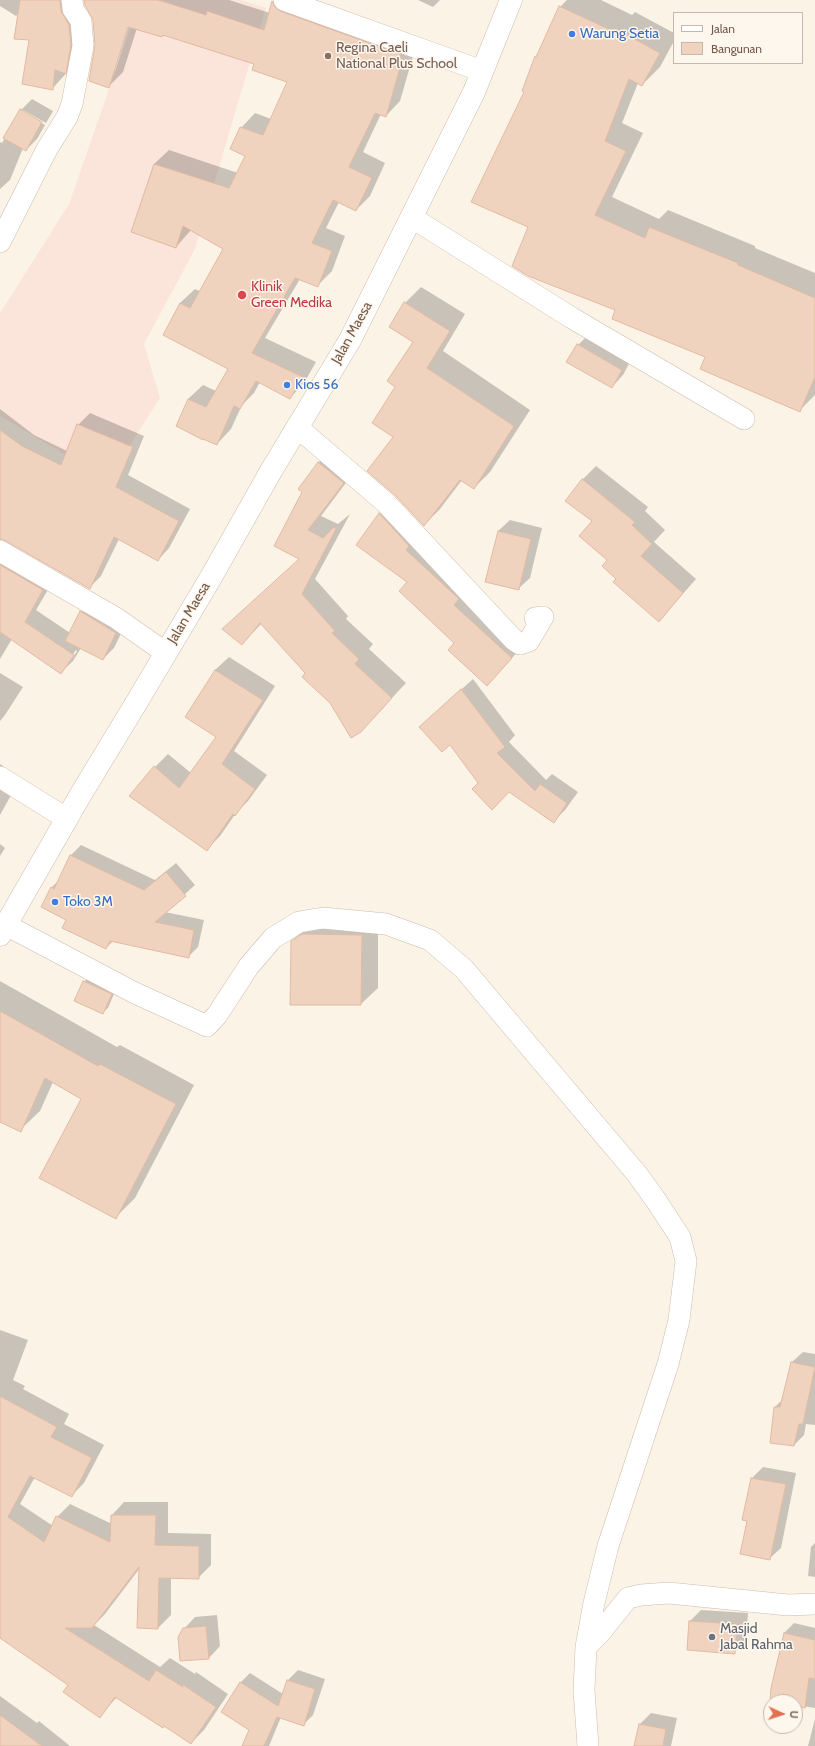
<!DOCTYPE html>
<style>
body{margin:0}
#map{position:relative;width:815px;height:1746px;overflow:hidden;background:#fcf3e7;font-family:Cabin,sans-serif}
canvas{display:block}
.legend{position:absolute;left:673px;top:12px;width:130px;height:52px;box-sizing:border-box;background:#fef7ed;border:1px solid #c7b8ad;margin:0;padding:5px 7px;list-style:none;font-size:12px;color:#745a4c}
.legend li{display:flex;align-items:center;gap:8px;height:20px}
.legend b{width:20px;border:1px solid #c7b8ad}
.north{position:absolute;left:763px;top:1694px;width:40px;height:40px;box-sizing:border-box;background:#fef7ed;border:1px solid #c7b8ad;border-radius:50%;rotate:93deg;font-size:11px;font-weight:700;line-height:16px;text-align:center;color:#745a4c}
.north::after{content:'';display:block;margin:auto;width:14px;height:18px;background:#e07151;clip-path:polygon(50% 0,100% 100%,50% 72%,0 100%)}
</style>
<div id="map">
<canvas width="815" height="1746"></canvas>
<ul class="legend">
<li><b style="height:5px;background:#fff"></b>Jalan</li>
<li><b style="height:11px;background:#f0d3bf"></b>Bangunan</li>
</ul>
<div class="north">U</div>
</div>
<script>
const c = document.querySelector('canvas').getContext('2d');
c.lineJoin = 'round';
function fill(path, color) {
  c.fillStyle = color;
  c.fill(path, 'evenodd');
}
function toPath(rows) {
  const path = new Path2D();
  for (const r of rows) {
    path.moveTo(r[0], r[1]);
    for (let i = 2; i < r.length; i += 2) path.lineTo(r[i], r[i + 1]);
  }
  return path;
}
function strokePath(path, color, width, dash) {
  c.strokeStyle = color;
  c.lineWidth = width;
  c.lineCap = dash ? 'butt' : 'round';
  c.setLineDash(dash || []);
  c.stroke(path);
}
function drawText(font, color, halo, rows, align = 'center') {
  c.font = font + ' Cabin,sans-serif';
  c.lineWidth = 3;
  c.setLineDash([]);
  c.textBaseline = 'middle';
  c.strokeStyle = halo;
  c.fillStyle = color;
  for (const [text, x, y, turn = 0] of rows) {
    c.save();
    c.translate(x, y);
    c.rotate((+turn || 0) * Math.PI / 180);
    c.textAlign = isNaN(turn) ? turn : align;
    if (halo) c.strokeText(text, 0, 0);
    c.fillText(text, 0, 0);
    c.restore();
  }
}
fill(toPath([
 [140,0,241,0,266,8,195,249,144,344,160,398,108,480,0,416,0,313,69,204]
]), '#fbe5db');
fill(toPath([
 [0,0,31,0,16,16,0,6],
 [37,0,77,0,80,58,52,89],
 [84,0,229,0,270,13,274,0,416,46,400,101,386,116,381,114,363,152,385,163,370,196,356,210,339,202,326,228,345,236,332,271,317,286,300,279,265,338,316,362,304,383,290,398,260,382,254,393,242,405,231,429,217,444,188,399,203,385,216,391,230,368,164,335,180,303,195,289,201,292,225,248,191,230,176,247,132,232,154,164,169,150,238,173,247,156,241,128,255,113,271,119,288,82,255,64,164,34,162,36,137,28,123,72,108,87,96,48,94,20],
 [128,22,130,22,115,71,113,71],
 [418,0,440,0,433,7],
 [567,0,601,0,632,15,635,12,674,33,674,41,660,67,642,85,638,83,622,123,643,133,612,197,659,219,668,210,755,246,755,248,815,273,815,395,800,410,706,356,617,310,529,226,525,91,536,57,560,7],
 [32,99,53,111,46,123,23,110,23,112,45,125,37,139,26,150,23,148,10,180,0,189,0,142,2,143,21,110],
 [421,287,465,314,443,351,530,410,490,472,474,488,462,480,440,509,424,525,395,437,396,387,414,342,405,303],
 [589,334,632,358,623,375,612,387,578,345],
 [0,409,34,435,67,451,78,425,90,413,144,436,128,475,190,509,169,548,158,560,119,539,101,576,89,588,6,540,0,538],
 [333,449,357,468,321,516,338,524,350,514,315,579,348,616,346,619,373,644,369,649,406,683,375,716,331,703,262,623,242,644,300,558,318,463],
 [596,466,648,507,645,511,665,530,654,542,696,579,659,621,618,578,609,560,593,521,582,480],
 [391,503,523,646,498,673,455,643,408,582,358,545,380,514],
 [510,520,542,528,530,578,518,589,498,531],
 [0,541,55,578,36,610,70,633,81,612,92,600,127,621,114,648,103,659,81,648,73,661,61,672,12,639,0,659],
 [76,650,77,651,71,660,69,660],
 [229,657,275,686,234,751,267,775,248,801,236,813,220,836,207,849,155,767,168,754,191,773,217,736,215,670],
 [0,673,23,687,5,715,0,721],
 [473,679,515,735,509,742,546,780,552,774,578,792,565,810,553,822,509,791,479,783,432,716],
 [0,764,20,779,0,815],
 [0,844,5,848,0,856],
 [81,845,155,880,176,863,195,885,165,912,204,920,198,947,188,957,113,941,106,948,67,919,51,888,59,880,71,855],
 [378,919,378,988,361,1004,292,941,309,925],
 [89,976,116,989,108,1008,102,1013,84,982],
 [0,981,117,1047,120,1045,194,1085,135,1198,116,1217,82,1099,53,1082,40,1111,20,1130,0,1121],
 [0,1330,28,1340,13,1380,25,1386,23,1389,69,1414,64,1424,104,1445,84,1483,71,1496,35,1477,20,1504,53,1526,57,1517,70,1504,112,1524,112,1515,124,1502,168,1502,168,1533,211,1534,211,1565,198,1578,171,1577,171,1615,158,1628,138,1627,140,1568,105,1614,94,1625,160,1667,170,1658,195,1674,196,1672,228,1694,204,1730,191,1743,164,1725,117,1697,100,1716,69,1685,0,1637],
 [803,1352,815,1354,815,1425,806,1424,804,1435,794,1445,775,1407,783,1399,792,1362],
 [763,1467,796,1473,781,1548,769,1559,748,1520,743,1519,752,1478],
 [815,1543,815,1577,808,1576,811,1547],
 [701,1610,748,1613,746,1641,734,1652,690,1621],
 [217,1615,220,1646,209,1658,184,1629,195,1617],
 [794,1623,815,1628,815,1708,795,1705,795,1702,772,1688,784,1633],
 [298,1670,325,1679,313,1715,303,1725,281,1717,269,1746,243,1746,250,1730,240,1683,250,1673,283,1694,288,1680],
 [0,1696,37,1723,39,1721,70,1746,10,1746,0,1738],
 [651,1713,677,1718,671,1746,635,1746,640,1724],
 [815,1719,815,1746,808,1746]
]), '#0003');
const building = toPath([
 [20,0,60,0,61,11,69,25,71,45,66,74,55,70,53,90,22,84,29,40,14,39,20,0],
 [84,0,158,0,206,15,207,11,264,30,272,1,275,7,280,11,400,54,402,61,386,117,375,113,349,167,372,178,356,211,333,200,312,243,332,251,318,287,295,278,252,353,303,377,290,399,256,381,240,409,234,406,217,445,203,439,203,440,176,426,188,399,206,407,228,369,163,335,180,303,190,308,223,249,183,226,176,248,131,232,154,164,229,188,245,156,230,149,240,127,263,135,287,82,252,70,254,64,163,35,162,37,128,27,109,88,89,81,95,45,93,20,85,5,84,0],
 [559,6,615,32,616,29,660,53,642,86,629,79,605,141,626,151,595,215,645,238,649,227,738,263,738,265,815,298,815,377,800,412,700,369,705,357,612,319,615,310,528,276,512,266,528,227,471,202,524,92,522,91,535,56,536,57,559,6],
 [20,109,42,122,26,151,3,138,20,109],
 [404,302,450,331,427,368,514,426,474,489,460,480,424,526,395,495,367,471,393,437,372,423,395,387,387,381,413,342,389,327,404,302],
 [577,344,622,370,612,388,566,362,577,344],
 [77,424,133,447,116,487,179,521,158,561,114,537,90,589,6,541,0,539,0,430,22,446,61,465,77,424],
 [318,462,344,483,308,530,323,538,334,527,336,529,302,594,335,631,332,633,359,659,355,664,392,698,361,732,351,738,330,703,302,677,305,673,260,623,242,645,222,629,299,559,274,546,302,492,298,489,318,462],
 [582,479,635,522,632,525,652,544,641,556,683,593,659,622,613,582,616,579,602,566,607,560,579,536,592,521,565,501,582,479],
 [379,513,409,546,406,550,459,599,454,605,512,658,487,686,448,650,454,643,399,591,407,582,356,545,379,513],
 [498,531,531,539,519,590,485,582,498,531],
 [0,565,43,590,25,622,74,655,61,674,0,632,0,565],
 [80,611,116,633,103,660,65,641,80,611],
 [215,670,263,700,222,764,255,789,235,816,233,814,207,851,129,796,154,766,179,788,216,737,185,717,215,670],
 [461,689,505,747,497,753,535,791,540,784,567,803,554,823,509,792,492,810,472,789,478,783,450,745,442,752,419,727,461,689],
 [70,855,144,890,166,872,186,896,155,922,194,930,189,958,110,941,106,949,62,928,66,920,41,907,51,887,54,889,70,855],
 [302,934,362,935,361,1005,290,1005,291,941,302,934],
 [83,981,112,994,103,1014,74,1001,83,981],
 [0,1011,98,1066,100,1064,176,1104,116,1219,39,1178,81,1099,45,1078,21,1132,0,1122,0,1011],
 [791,1362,815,1367,803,1424,799,1424,794,1446,770,1443,774,1407,780,1407,791,1362],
 [0,1396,57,1427,51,1437,92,1458,72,1497,30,1476,8,1517,44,1542,56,1516,110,1542,111,1515,156,1515,155,1545,199,1546,199,1579,159,1578,158,1629,137,1628,139,1567,92,1628,65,1628,149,1681,156,1670,183,1687,182,1684,216,1707,191,1744,164,1726,163,1728,115,1697,100,1718,63,1692,68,1685,0,1638,0,1396],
 [751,1478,786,1484,770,1560,740,1554,747,1521,742,1520,751,1478],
 [689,1621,737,1624,735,1654,687,1650,689,1621],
 [206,1626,209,1659,180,1661,178,1637,183,1628,206,1626],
 [784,1633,815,1640,815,1679,809,1678,805,1708,795,1706,795,1702,770,1703,771,1688,784,1633],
 [287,1680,315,1689,304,1726,277,1717,264,1746,242,1746,249,1730,221,1712,240,1682,278,1706,287,1680],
 [0,1715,42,1746,0,1746,0,1715],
 [639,1724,666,1729,663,1746,634,1746,639,1724]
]);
fill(building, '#f0d3bf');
strokePath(building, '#e2b9a0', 1);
const minor = toPath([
 [284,0,482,71],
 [411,217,572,318,744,419],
 [0,242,47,149,67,117,72,104,83,46,81,21,73,9,72,0],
 [297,427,386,503,514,640,520,644,529,641,543,617,535,618],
 [0,551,116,618,166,653],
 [0,777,67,819],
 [6,925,133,992,207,1026,217,1015,249,966,273,938,299,922,323,918,386,924,430,940,464,969,637,1174,655,1199,680,1237,686,1261,679,1320,668,1364,608,1546,594,1603,586,1647,584,1690,588,1746],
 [586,1647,600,1633,628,1598,641,1595,669,1593,788,1605,815,1604]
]);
const tertiary = toPath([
 [0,935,81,794,135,705,210,579,271,471,350,340,474,92,511,0]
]);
strokePath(minor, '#cdbbad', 22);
strokePath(tertiary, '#cdbbad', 23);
strokePath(minor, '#fff', 21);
strokePath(tertiary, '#fff', 22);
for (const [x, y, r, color] of [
 [572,34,4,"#3f7fe0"],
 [328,56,4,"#8d6e63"],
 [242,295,5,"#e0444e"],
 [287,385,4,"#3f7fe0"],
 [55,902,4,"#3f7fe0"],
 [712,1637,4,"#6b7280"]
]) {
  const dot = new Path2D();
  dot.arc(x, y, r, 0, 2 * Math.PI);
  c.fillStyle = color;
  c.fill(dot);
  strokePath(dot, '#fef7ed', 1.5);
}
drawText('14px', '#366cbe', '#fef7ed', [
 ["Warung Setia",580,34],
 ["Kios 56",295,385],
 ["Toko 3M",63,902]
], 'left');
drawText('14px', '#785e54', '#fef7ed', [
 ["Regina Caeli",336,48],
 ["National Plus School",336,64]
], 'left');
drawText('14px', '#be3a42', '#fef7ed', [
 ["Klinik",251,287],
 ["Green Medika",251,303]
], 'left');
drawText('14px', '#745a4c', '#fef7ed', [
 ["Jalan Maesa",352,333,-61],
 ["Jalan Maesa",189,613,-59]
]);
drawText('14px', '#5b616d', '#fef7ed', [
 ["Masjid",720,1629],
 ["Jabal Rahma",720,1645]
], 'left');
</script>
